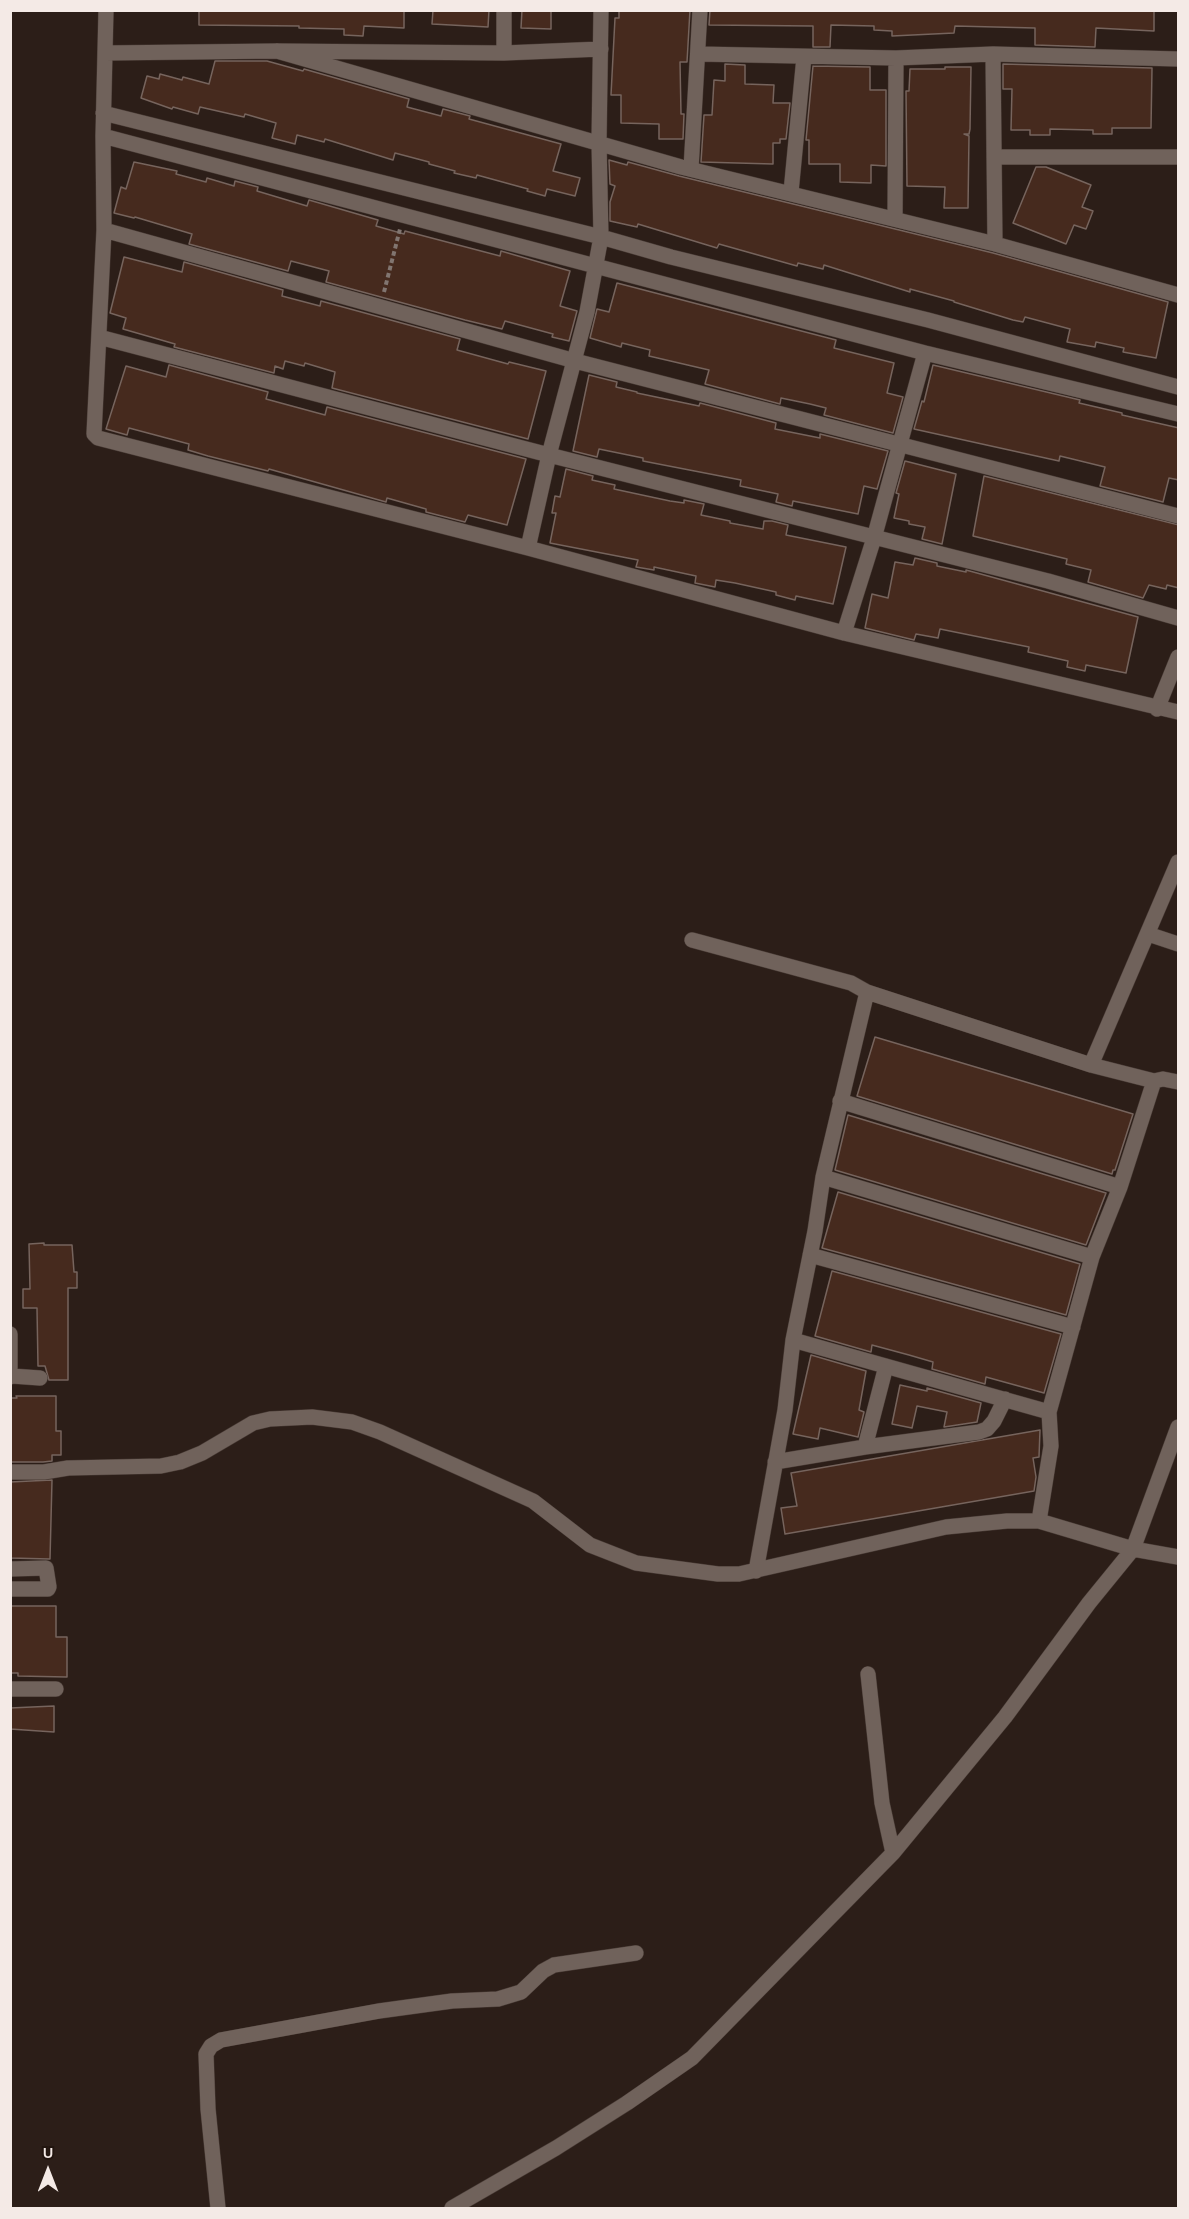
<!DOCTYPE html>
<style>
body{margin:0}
#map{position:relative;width:1189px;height:2219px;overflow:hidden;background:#2c1e18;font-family:Karla,sans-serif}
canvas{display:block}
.frame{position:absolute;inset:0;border:12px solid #f4eae6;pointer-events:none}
.north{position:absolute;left:18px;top:2141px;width:60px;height:60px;-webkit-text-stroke:4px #22150f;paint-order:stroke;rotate:0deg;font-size:16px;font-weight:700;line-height:24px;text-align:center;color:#f4eae6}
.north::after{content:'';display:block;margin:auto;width:21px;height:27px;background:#f4eae6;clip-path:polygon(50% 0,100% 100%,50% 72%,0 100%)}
</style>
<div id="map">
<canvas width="1189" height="2219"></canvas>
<div class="frame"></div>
<div class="north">U</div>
</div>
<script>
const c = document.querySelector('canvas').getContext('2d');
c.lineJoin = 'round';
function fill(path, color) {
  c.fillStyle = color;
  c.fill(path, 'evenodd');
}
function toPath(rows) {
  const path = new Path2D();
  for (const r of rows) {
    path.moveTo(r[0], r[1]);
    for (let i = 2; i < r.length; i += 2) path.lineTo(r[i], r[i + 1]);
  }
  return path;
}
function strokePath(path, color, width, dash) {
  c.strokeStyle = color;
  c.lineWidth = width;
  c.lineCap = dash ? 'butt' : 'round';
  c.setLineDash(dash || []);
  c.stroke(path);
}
const building = toPath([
 [199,10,404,10,404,28,364,26,363,36,344,35,344,29,299,28,299,26,199,25,199,10],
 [433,10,489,10,488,27,432,24,433,10],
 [522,10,551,10,551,29,521,28,522,10],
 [619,10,690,10,687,62,680,62,681,114,684,114,683,139,659,139,659,124,621,123,621,95,611,95,615,18,619,18,619,10],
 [710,10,1154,10,1154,31,1096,28,1095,47,1035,45,1035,28,955,26,954,33,892,36,892,31,874,30,874,26,831,25,830,47,813,47,813,26,709,25,710,10],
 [215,61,267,61,303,71,304,69,409,99,407,107,441,116,443,109,470,116,469,119,561,144,553,171,580,178,575,196,547,189,545,196,527,191,528,189,477,175,476,178,454,173,455,171,429,164,429,162,395,153,393,160,325,139,324,142,297,135,295,144,272,138,276,123,245,114,244,117,200,107,198,114,173,107,172,109,141,98,147,76,159,79,160,74,182,80,183,77,209,84,215,61],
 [725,64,745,65,745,84,774,85,773,103,790,103,786,139,780,139,780,143,773,143,773,164,701,162,704,115,712,115,714,80,725,81,725,64],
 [1003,64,1152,68,1151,128,1112,128,1112,134,1093,134,1093,130,1050,129,1050,135,1030,135,1030,130,1011,130,1012,89,1003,89,1003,64],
 [813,66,870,67,870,90,886,90,886,166,871,165,871,183,840,182,840,164,809,164,809,140,806,140,813,66],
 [945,67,971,67,970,129,969,134,964,134,969,136,968,208,944,208,945,187,907,186,906,91,909,91,910,69,945,69,945,67],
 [609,160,627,165,628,162,679,176,993,253,1168,302,1156,358,1123,352,1124,348,1096,342,1095,347,1067,342,1070,329,1025,317,1023,322,1013,320,954,302,954,301,910,289,910,292,824,265,823,269,798,263,797,266,719,244,717,248,638,224,637,227,610,221,610,202,615,186,610,184,609,160],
 [134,162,177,171,176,174,206,182,207,178,234,186,235,181,258,187,257,191,307,206,309,200,378,220,376,226,404,234,405,231,500,256,501,251,570,271,560,306,577,311,569,341,552,337,553,334,505,321,502,329,465,320,326,282,329,271,291,261,288,271,189,244,192,234,135,217,134,218,114,213,121,187,126,189,134,162],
 [1036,167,1046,167,1091,185,1082,207,1093,211,1086,229,1074,225,1066,244,1013,223,1036,167],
 [124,257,182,272,184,262,283,290,282,296,320,306,321,301,460,339,457,350,508,364,509,362,546,371,528,439,332,388,335,372,305,363,304,366,285,361,283,369,275,366,274,373,174,347,175,344,123,329,126,318,110,313,124,257],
 [617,283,836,340,834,348,894,363,887,393,903,397,893,433,824,415,826,408,810,404,781,398,780,404,705,384,709,370,649,356,650,350,622,343,621,347,590,338,597,309,609,312,617,283],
 [169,365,268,392,266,399,325,415,327,407,526,459,507,525,468,515,465,522,426,512,426,509,387,498,386,502,269,469,268,471,208,456,188,450,189,444,129,428,127,435,106,429,126,366,166,377,169,365],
 [933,365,1080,400,1079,403,1122,413,1122,415,1179,428,1179,480,1169,478,1163,502,1100,486,1105,467,1060,456,1059,461,914,429,922,401,924,402,933,365],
 [589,375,617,382,616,387,637,392,637,393,699,406,700,403,776,423,775,429,820,438,820,434,888,451,877,489,864,486,858,514,793,501,792,506,776,502,778,494,740,486,741,480,643,461,643,458,599,449,597,457,573,451,589,375],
 [905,461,956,474,942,544,922,539,925,527,909,524,909,521,894,518,899,494,896,493,905,461],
 [566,469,593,476,592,480,615,485,614,489,670,501,684,503,684,500,704,504,701,515,730,521,730,523,763,529,764,521,772,521,788,525,786,535,846,547,833,604,796,596,795,600,776,595,776,592,735,583,716,580,715,587,695,583,696,576,654,567,654,570,636,567,638,560,550,543,556,513,552,513,555,496,560,497,566,469],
 [984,476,1179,525,1179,588,1167,585,1166,589,1149,585,1143,598,1088,582,1091,570,1066,564,1067,559,973,536,984,476],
 [915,558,937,563,937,566,966,572,966,570,1138,617,1126,673,1086,665,1085,671,1067,667,1068,661,1028,652,1029,647,940,629,938,638,916,634,914,640,865,628,872,594,888,598,895,562,913,565,915,558],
 [875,1037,1133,1114,1115,1170,1113,1170,1112,1174,857,1096,875,1037],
 [848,1115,1106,1193,1086,1245,835,1170,848,1115],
 [838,1192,1080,1264,1066,1315,822,1248,838,1192],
 [44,1243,44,1245,72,1245,74,1272,77,1272,77,1288,68,1288,68,1380,49,1380,45,1366,38,1366,37,1308,23,1308,23,1289,30,1289,29,1244,44,1243],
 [832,1271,1061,1334,1044,1393,986,1377,985,1384,932,1369,933,1362,909,1355,872,1345,871,1352,815,1336,832,1271],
 [811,1355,866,1371,859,1410,864,1412,858,1437,820,1428,818,1439,793,1434,811,1355],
 [900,1385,927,1391,927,1388,981,1403,977,1422,944,1427,947,1412,917,1406,912,1428,892,1424,900,1385],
 [16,1396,56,1396,56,1431,61,1431,61,1455,52,1455,52,1461,43,1462,10,1462,10,1398,17,1398,16,1396],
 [1040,1430,1039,1457,1033,1458,1036,1477,1034,1491,785,1534,781,1508,797,1506,791,1473,1040,1430],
 [52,1480,50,1559,10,1558,10,1482,52,1480],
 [10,1606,56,1606,56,1637,67,1637,67,1677,18,1676,18,1673,10,1673,10,1606],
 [54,1706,54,1732,10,1729,10,1708,54,1706]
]);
fill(building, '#462a1e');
strokePath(building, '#76645d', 1.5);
const minor = toPath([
 [106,10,103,136,104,230,94,434,98,438,528,548,844,633,1178,712],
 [504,10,504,53],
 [277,51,681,167,995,244,1178,295],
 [105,53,277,51,504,53,601,49],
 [699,54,896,58,993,54,995,244],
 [993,54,1178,59],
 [103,113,601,237,671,257,928,320,1178,387],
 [103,136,925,353,1178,414],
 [994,157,1178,157],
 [691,169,700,10],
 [791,192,804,57],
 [895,219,896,58],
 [104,230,575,361,1178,516],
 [99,337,549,455,1048,581,1178,618],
 [528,548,549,455,587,312,601,237,599,142,601,10],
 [844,633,874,538,925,353],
 [1157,709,1178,657],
 [1148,934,1178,944],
 [692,940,851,983,867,992,1091,1065,1154,1081,1163,1079,1178,1082],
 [1091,1065,1178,862],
 [840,1101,1120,1187],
 [823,1177,1092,1257],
 [810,1255,1073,1327],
 [10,1334,10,1377],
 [793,1340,1049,1412],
 [12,1376,40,1378],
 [865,1447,886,1366],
 [775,1462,865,1447,979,1432,987,1429,994,1421,1005,1399],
 [10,1472,44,1472,68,1468,161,1466,180,1462,202,1453,253,1423,270,1419,312,1417,352,1422,380,1432,533,1501,590,1545,636,1563,718,1574,739,1574,946,1527,1007,1521,1039,1521,1133,1549,1178,1557],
 [1039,1521,1051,1446,1049,1412,1092,1257,1120,1187,1154,1081],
 [10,1569,46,1568,49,1587,48,1589,10,1589],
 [756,1571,785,1410,793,1340,815,1231,823,1177,867,992],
 [868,1674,882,1803,893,1853],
 [10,1689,56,1689],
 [218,2208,208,2109,206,2054,211,2046,221,2040,379,2011,452,2001,498,1999,521,1992,543,1971,554,1965,636,1953],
 [452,2208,556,2148,627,2103,692,2058,893,1853,1005,1717,1089,1603,1133,1549,1178,1427]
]);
strokePath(minor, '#483b35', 16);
strokePath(toPath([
 [384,292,400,229]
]), '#817570', 4, [4.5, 3]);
strokePath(minor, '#70625b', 15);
</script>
